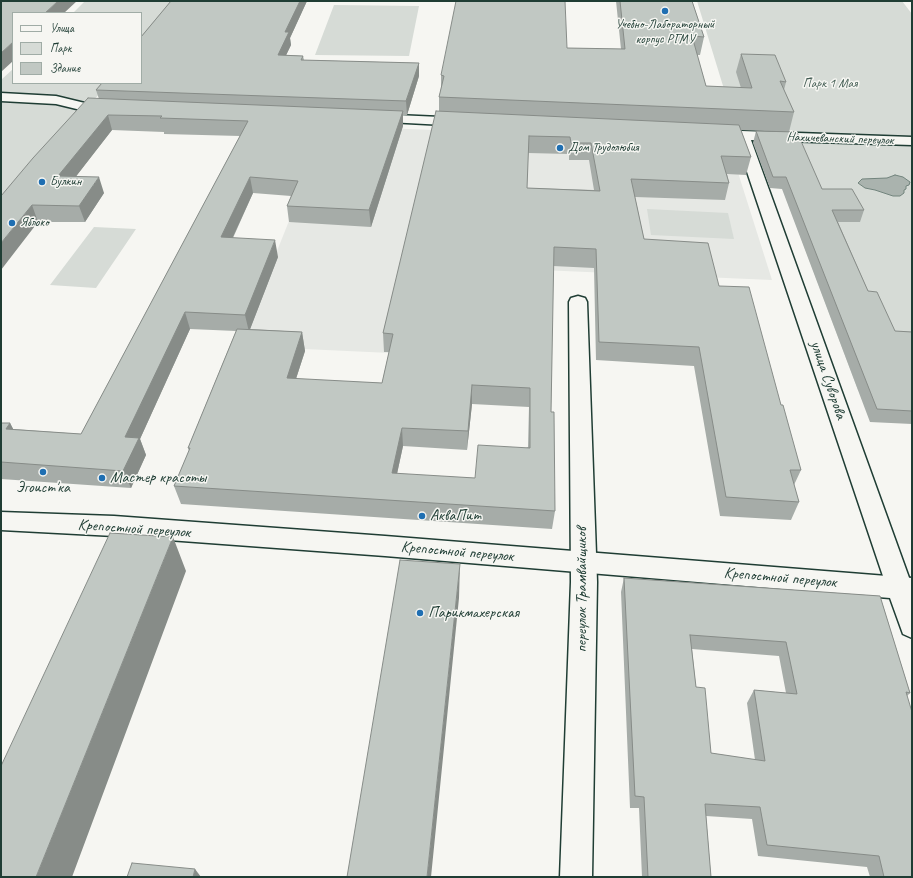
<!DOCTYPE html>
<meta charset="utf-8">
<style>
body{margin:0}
#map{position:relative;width:913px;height:878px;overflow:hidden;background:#f6f6f2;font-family:Caveat,sans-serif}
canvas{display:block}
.frame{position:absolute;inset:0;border:2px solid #1f3d34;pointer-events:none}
.legend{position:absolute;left:12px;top:12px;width:130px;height:72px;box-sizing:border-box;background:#f6f6f2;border:1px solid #a0aca6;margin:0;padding:5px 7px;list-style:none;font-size:12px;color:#1f3d34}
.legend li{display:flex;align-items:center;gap:8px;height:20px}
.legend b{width:20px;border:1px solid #a0aca6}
</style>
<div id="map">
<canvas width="913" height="878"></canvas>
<div class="frame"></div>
<ul class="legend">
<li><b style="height:5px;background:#f6f6f2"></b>Улица</li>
<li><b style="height:11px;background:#d6dbd6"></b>Парк</li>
<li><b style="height:11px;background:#c1c8c3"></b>Здание</li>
</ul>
</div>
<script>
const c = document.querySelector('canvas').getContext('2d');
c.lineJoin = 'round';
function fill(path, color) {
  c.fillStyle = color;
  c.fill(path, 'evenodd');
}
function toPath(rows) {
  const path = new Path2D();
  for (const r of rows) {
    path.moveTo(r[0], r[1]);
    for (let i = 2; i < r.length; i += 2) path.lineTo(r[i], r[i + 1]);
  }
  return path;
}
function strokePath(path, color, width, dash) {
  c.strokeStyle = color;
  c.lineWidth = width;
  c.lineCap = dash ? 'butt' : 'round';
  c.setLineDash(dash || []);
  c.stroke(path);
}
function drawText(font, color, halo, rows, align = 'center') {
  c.font = font + ' Caveat,sans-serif';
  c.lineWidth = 3;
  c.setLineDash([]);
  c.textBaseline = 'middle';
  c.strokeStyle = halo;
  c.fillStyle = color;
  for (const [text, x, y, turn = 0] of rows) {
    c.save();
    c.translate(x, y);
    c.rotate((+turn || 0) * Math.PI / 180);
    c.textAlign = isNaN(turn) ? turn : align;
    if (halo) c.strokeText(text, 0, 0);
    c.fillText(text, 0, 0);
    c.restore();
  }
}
fill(toPath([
 [327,126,728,141,772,280,448,266,434,355,239,346]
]), '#e6e8e4');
fill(toPath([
 [85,1,178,1,141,44,141,13,73,13],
 [697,1,902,1,912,14,912,391,858,390,754,113,731,112],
 [334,5,419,6,409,56,315,55],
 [13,69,13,83,109,83,1,204,1,80],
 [647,209,728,213,734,239,651,235],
 [94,227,136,229,96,288,50,285]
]), '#d6dbd6');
const water = toPath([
 [895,175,903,177,910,182,909,185,906,186,906,189,904,190,904,193,900,196,893,196,875,190,865,188,858,183,862,179,887,178,895,175]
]);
fill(water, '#aab3ae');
strokePath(water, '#72847d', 1);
const minor = toPath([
 [1,93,56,96,89,104,109,105,114,106,116,109,114,112,109,113,89,112,56,104,1,101,1,93],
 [374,114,463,118,468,119,470,122,468,125,463,126,369,121,367,118,369,115,374,114],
 [713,130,912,137,912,145,751,140,912,586,909,596,900,599,891,596,887,588,736,139,708,137,706,134,708,131,713,130],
 [578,296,585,298,587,302,597,582,592,877,560,877,571,582,569,302,571,298,578,296]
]);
const tertiary = toPath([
 [1,512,114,516,385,536,912,578,912,638,903,634,890,598,385,556,114,536,1,530,1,512]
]);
strokePath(minor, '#1f3d34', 3);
strokePath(tertiary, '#1f3d34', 3);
fill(minor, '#f6f6f2');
fill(tertiary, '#f6f6f2');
fill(toPath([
 [171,1,307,1,290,38,291,45,286,55,303,56,304,60,419,63,419,76,407,115,403,115,403,126,371,227,289,222,287,206,291,196,253,193,233,238,278,257,250,329,302,332,305,351,296,379,382,383,389,352,384,352,383,333,439,111,439,97,441,88,441,75,567,48,621,49,616,1,692,1,704,37,700,55,697,55,706,86,741,88,736,72,741,54,786,82,784,90,794,112,789,132,741,130,751,157,746,175,727,174,729,183,725,200,635,197,644,239,719,286,781,405,801,470,794,485,799,502,791,520,720,516,694,366,596,360,594,268,553,266,551,412,555,511,552,529,181,504,174,486,189,451,188,448,236,331,190,329,140,439,146,455,131,488,1,479,1,423,10,423,13,429,81,434,240,136,164,134,164,132,112,130,76,176,104,193,85,222,38,222,1,196,99,99,96,90],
 [528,153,569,154,569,160,589,160,594,190,527,188],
 [472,404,529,407,528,447,475,478,397,474,403,446,467,450],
 [756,131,822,189,864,210,860,222,838,222,868,291,895,331,912,332,912,424,870,422,782,189,770,188,753,143],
 [624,578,880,596,910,693,907,696,912,877,870,877,867,867,758,856,752,819,706,816,711,877,642,877,639,808,630,808,621,592],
 [692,649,779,656,786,693,754,690,747,703,755,760,711,753,696,687]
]), '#a6aca8');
fill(toPath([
 [58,1,77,1,64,13,45,13],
 [300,1,307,1,290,38,291,45,280,68,278,55,285,32],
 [13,42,13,61,1,72,1,53],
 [419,63,419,76,407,115,406,101],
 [403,111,403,126,371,227,369,210],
 [108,115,112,130,64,192,58,176],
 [99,177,104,193,85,222,79,206],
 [250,177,253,193,225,254,221,237],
 [32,205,38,222,1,270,1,243],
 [275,240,278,257,249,332,245,315],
 [185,312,190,329,140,439,146,455,131,488,123,471,125,437],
 [302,332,305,351,290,397,287,378],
 [472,385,472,404,467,450,468,431],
 [10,423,19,440,6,429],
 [402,428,403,446,393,492,392,473],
 [173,537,186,571,72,877,36,877],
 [460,564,459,598,431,877,427,877],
 [195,869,201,877,193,877]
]), '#878c88');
const building = toPath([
 [1,1,58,1,45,13,13,13,13,42,1,53,1,1],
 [171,1,300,1,285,32,289,32,278,55,303,56,301,60,419,63,406,101,96,90,102,83,141,83,141,37,171,1],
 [456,1,565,1,567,48,625,49,620,1,692,1,704,37,692,36,706,86,752,88,741,54,775,55,786,82,780,81,794,112,439,97,444,76,441,75,456,1],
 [88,98,403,111,369,210,287,206,298,181,250,177,221,237,275,240,245,315,185,312,125,437,139,438,123,471,1,462,1,423,10,423,6,429,81,434,248,121,160,118,162,116,108,115,58,176,99,177,79,206,32,205,1,243,1,196,33,158,88,98],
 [436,111,739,125,751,157,721,156,729,183,631,179,644,239,708,243,719,286,749,287,781,405,783,405,801,470,790,470,799,502,726,497,699,347,599,342,596,249,554,247,551,412,554,412,555,511,174,486,190,448,188,448,237,329,302,332,287,378,382,383,393,334,383,333,436,111],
 [529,136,570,137,571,143,591,143,600,191,527,188,529,136],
 [472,385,530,388,530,448,478,445,475,478,392,473,402,428,468,431,472,385],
 [756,131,797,132,822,189,852,189,864,210,832,210,868,291,877,292,895,331,912,332,912,411,877,409,786,177,773,177,756,131],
 [110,533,173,537,36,877,1,877,1,766,110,533],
 [400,560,460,564,427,877,347,877,400,560],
 [624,578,880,596,910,693,906,692,912,712,912,877,884,877,879,856,767,845,760,807,705,804,711,877,648,877,644,797,635,796,624,578],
 [690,635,786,642,797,694,754,690,765,761,711,753,705,688,696,687,690,635],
 [132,863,195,869,193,877,127,877,132,863]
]);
fill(building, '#c1c8c3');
strokePath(building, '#878c88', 1);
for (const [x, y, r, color] of [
 [665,11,4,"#1f6fb2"],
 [560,148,4,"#1f6fb2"],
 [42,182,4,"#1f6fb2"],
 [12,223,4,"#1f6fb2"],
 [43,472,4,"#1f6fb2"],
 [102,478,4,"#1f6fb2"],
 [422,516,4,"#1f6fb2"],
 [420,613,4,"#1f6fb2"]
]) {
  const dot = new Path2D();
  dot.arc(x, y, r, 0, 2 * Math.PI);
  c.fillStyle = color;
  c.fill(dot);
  strokePath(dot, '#f6f6f2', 1.5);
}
drawText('13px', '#1f3d34', '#f6f6f2', [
 ["Учебно-Лабораторный",665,25,"center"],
 ["корпус РГМУ",665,40,"center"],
 ["Дом Трудолюбия",568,148],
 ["Булкин",50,182],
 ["Яблоко",20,223]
], 'left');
drawText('13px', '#445d54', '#f6f6f2', [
 ["Парк 1 Мая",830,84]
]);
drawText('13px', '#1f3d34', '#f6f6f2', [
 ["Нахичеванский переулок",840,139,2]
]);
drawText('16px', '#1f3d34', '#f6f6f2', [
 ["улица Суворова",828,380,71],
 ["Крепостной переулок",134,529,4],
 ["Крепостной переулок",457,552,5],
 ["Крепостной переулок",780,578,5],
 ["переулок Трамвайщиков",582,590,-90]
]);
drawText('16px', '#1f3d34', '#f6f6f2', [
 ["Мастер красоты",110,478],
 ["Эгоист'ка",43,488,"center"],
 ["АкваПит",430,516],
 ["Парикмахерская",428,613]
], 'left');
</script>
